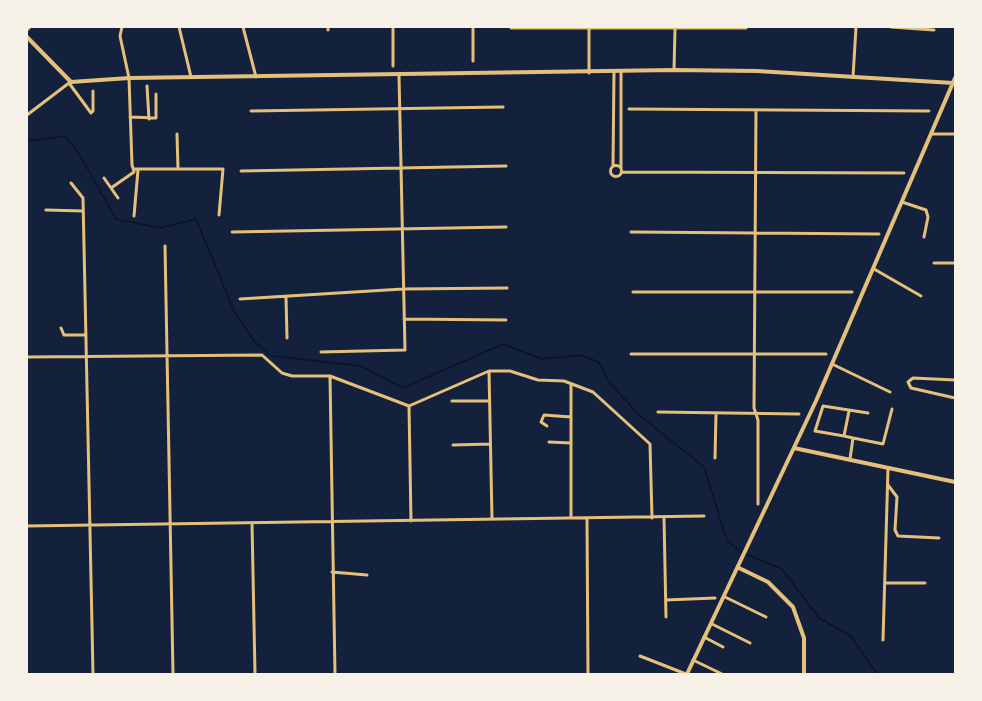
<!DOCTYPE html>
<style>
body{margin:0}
#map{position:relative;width:982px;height:701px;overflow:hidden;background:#14213d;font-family:"IBM Plex Sans",sans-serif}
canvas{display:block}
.frame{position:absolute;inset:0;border:28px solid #f6f1e7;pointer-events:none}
</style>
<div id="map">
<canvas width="982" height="701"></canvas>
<div class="frame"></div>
</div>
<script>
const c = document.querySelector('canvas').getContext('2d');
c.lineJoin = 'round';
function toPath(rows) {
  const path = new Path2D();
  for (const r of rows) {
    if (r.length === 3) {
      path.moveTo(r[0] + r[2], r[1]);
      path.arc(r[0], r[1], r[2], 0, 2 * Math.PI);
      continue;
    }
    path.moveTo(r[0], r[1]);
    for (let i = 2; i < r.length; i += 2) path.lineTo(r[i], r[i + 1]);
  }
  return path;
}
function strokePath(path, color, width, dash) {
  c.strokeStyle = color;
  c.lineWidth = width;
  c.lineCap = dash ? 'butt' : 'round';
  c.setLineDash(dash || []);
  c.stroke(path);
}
strokePath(toPath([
 [27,141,65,136,78,152,116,219,160,228,196,219,234,311,255,342,272,356,361,366,403,388,503,344,542,359,580,355,599,362,608,381,639,415,704,467,727,541,743,553,782,569,819,618,851,636,877,674]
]), '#0b132b', 1.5);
strokePath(toPath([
 [122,27,120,36,129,78,132,165,134,171,134,169,223,169,219,215],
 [179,27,191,77],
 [243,27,256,77],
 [328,27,328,30],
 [473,27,473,61],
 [891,27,934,30],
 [511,28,746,28],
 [27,30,30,27],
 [393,66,393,27],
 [674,70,675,29],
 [589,73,589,29],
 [853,77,856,27],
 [69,83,91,113,93,111,93,91],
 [147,86,149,119],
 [629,109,929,111],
 [756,110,754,408,758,420,758,504],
 [251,111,503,107],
 [27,115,69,83],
 [130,117,156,118,156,94],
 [177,134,178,169],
 [932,134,955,134],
 [616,171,5.5],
 [613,166,614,72],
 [621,168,621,72],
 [241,171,506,166],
 [622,172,904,173],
 [104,178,118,198],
 [71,183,83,198,93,674],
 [111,188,134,172],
 [902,202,926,210,928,217,924,237],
 [46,210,83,211],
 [134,216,138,170],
 [232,232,506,227],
 [631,232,879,234],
 [165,246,173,674],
 [934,263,955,263],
 [874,269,921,296],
 [633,292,852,292],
 [286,297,287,338],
 [240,299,403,289,507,288],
 [404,319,506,320],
 [61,328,64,335,86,335],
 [321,352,405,350,399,75],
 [631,354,826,354],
 [27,357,262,355,282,373,292,376,330,376,409,406,489,371,510,371,538,380,564,381,593,392,650,444,652,518],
 [832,364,890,392],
 [489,371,492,519],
 [330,376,335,674],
 [955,380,913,378,908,382,911,388,955,398],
 [452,401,489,401],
 [409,406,411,521],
 [849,411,844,436,853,438,850,459],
 [658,412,799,414],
 [547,426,541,422,544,415,571,417],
 [844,436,815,431,823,406,868,413],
 [853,438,883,444,892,409],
 [549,442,571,443],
 [453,445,490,444],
 [715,458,716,414],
 [888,485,897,497,895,530,898,536,939,538],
 [571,518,571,384],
 [587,518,588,674],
 [664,518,666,617],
 [252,523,255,674],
 [27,526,704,516],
 [332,572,367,575],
 [885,583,925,583],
 [725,597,766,617],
 [666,600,715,598],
 [712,624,750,643],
 [704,637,723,647],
 [883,640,888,468],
 [640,656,686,674],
 [693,660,722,674]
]), '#e5c07b', 3);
strokePath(toPath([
 [27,37,71,82,129,78,674,70,757,71,953,83],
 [794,448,955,482],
 [739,568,768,582,793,607,804,638,804,674],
 [687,674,816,401,955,78]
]), '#e5c07b', 4);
</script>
